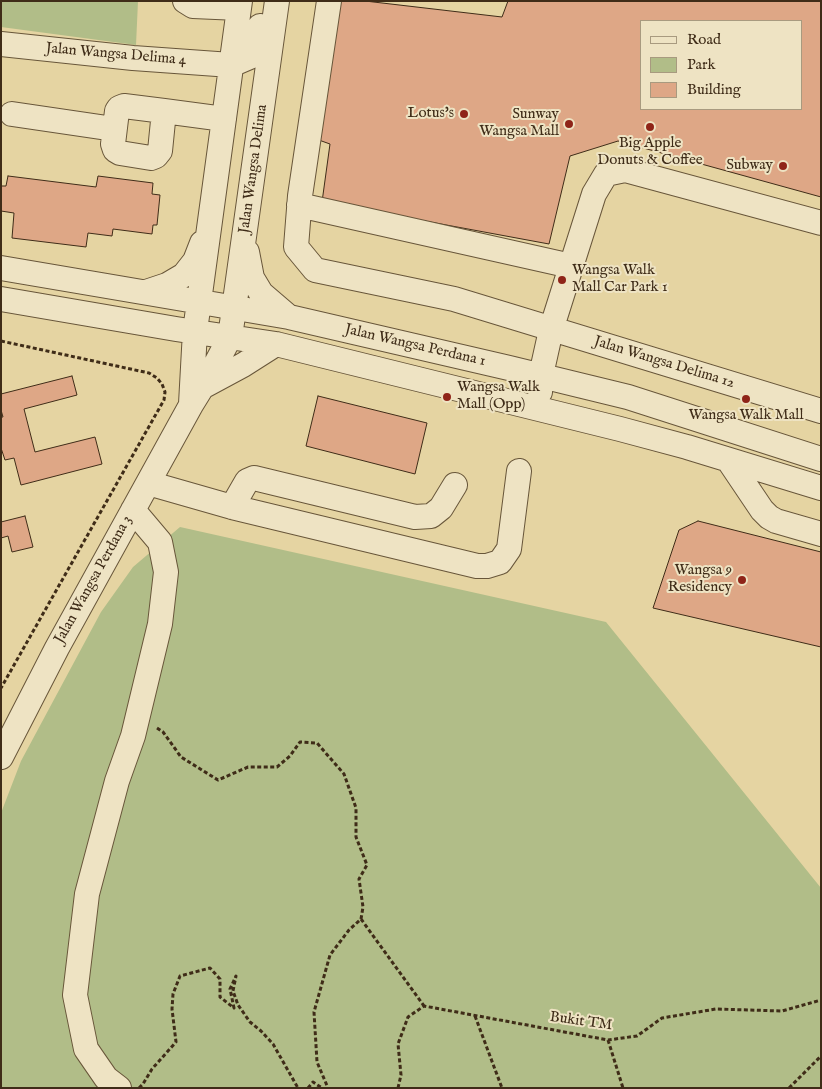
<!DOCTYPE html>
<style>
body{margin:0}
#map{position:relative;width:822px;height:1089px;overflow:hidden;background:#e5d4a2;font-family:"IM FELL English",serif}
canvas{display:block}
.frame{position:absolute;inset:0;border:2px solid #3f2c18;pointer-events:none}
.legend{position:absolute;left:640px;top:20px;width:162px;height:90px;box-sizing:border-box;background:#eee3c3;border:1px solid #a89a7f;margin:0;padding:6px 9px;list-style:none;font-size:15px;color:#3f2c18}
.legend li{display:flex;align-items:center;gap:10px;height:25px}
.legend b{width:25px;border:1px solid #a89a7f}
</style>
<div id="map">
<canvas width="822" height="1089"></canvas>
<div class="frame"></div>
<ul class="legend">
<li><b style="height:6px;background:#eee3c3"></b>Road</li>
<li><b style="height:14px;background:#b1bd88"></b>Park</li>
<li><b style="height:14px;background:#dea786"></b>Building</li>
</ul>
</div>
<script>
const c = document.querySelector('canvas').getContext('2d');
c.lineJoin = 'round';
function fill(path, color) {
  c.fillStyle = color;
  c.fill(path, 'evenodd');
}
function toPath(rows) {
  const path = new Path2D();
  for (const r of rows) {
    path.moveTo(r[0], r[1]);
    for (let i = 2; i < r.length; i += 2) path.lineTo(r[i], r[i + 1]);
  }
  return path;
}
function strokePath(path, color, width, dash) {
  c.strokeStyle = color;
  c.lineWidth = width;
  c.lineCap = dash ? 'butt' : 'round';
  c.setLineDash(dash || []);
  c.stroke(path);
}
function drawText(font, color, halo, rows, align = 'center') {
  c.font = font + ' "IM FELL English",serif';
  c.lineWidth = 4;
  c.setLineDash([]);
  c.textBaseline = 'middle';
  c.strokeStyle = halo;
  c.fillStyle = color;
  for (const [text, x, y, turn = 0] of rows) {
    c.save();
    c.translate(x, y);
    c.rotate((+turn || 0) * Math.PI / 180);
    c.textAlign = isNaN(turn) ? turn : align;
    if (halo) c.strokeText(text, 0, 0);
    c.fillText(text, 0, 0);
    c.restore();
  }
}
fill(toPath([
 [1,1,138,1,136,45,1,27],
 [180,527,606,622,821,888,821,1088,1,1088,1,813,21,761,101,612,133,567]
]), '#b1bd88');
const building = toPath([
 [334,1,365,1,502,17,508,1,821,1,821,197,618,141,570,156,549,244,322,202,330,144,316,139,334,1],
 [641,21,801,21,801,109,641,109,641,21],
 [8,176,96,187,98,176,153,183,152,194,160,195,157,225,153,225,152,234,113,229,112,236,88,233,86,247,12,238,14,213,1,211,1,186,6,186,8,176],
 [72,376,77,395,24,409,35,452,95,437,102,464,21,485,14,458,5,460,1,448,1,417,3,417,1,410,1,394,72,376],
 [318,396,427,423,415,474,306,446,318,396],
 [25,516,33,547,12,552,8,536,1,538,1,522,25,516],
 [698,521,821,552,821,647,653,608,679,530,698,521]
]);
fill(building, '#dea786');
strokePath(building, '#3f2c18', 1);
const minor = toPath([
 [185,1,193,6,239,8],
 [329,1,300,196,296,247,315,270,454,299,821,411],
 [1,44,133,58,231,65,252,56,258,47,260,26],
 [164,111,160,151,156,156,151,158,120,153,115,150,113,144,117,111,119,108,124,106,164,111,224,119],
 [12,114,114,129],
 [299,205,571,266],
 [247,252,252,278,261,293,289,317],
 [1,268,289,317,509,368,628,397,821,459],
 [146,292,167,285,184,275,195,261,202,243],
 [1,299,176,329,276,344,620,429,687,447,821,488],
 [204,386,243,365,276,344],
 [540,392,541,375,551,330,594,194,606,174,625,170,821,223],
 [191,404,195,331,240,1],
 [729,461,762,510,769,517,776,521,821,534],
 [148,483,232,507,477,566,487,566,500,562,509,549,519,471],
 [232,507,247,481,254,478,415,517,431,516,441,508,455,485],
 [1,757,57,648,191,405,212,371,230,337,277,1],
 [119,1088,106,1078,86,1049,75,995,87,894,117,781,133,736,160,624,166,572,160,542,133,510]
]);
strokePath(minor, '#68563a', 26);
strokePath(toPath([
 [1,341,149,373,157,378,162,384,165,392,164,400,1,688],
 [157,728,163,732,181,757,218,780,248,767,277,767,290,756,300,742,317,743,344,774,356,808,356,837,367,865,359,879,363,907,361,919,349,930,330,955,314,1012,317,1062,328,1088],
 [361,919,424,1006],
 [475,1016,502,1088],
 [608,1040,623,1088],
 [139,1088,143,1084,152,1069,176,1042,172,1009,173,994,180,976,210,968,220,979,220,997,234,1008,230,989,236,976,233,991,238,1005,250,1022,261,1031,273,1044,298,1088],
 [308,1088,313,1082,322,1088],
 [398,1088,401,1075,398,1044,408,1017,424,1006,608,1040,637,1036,662,1018,716,1009,782,1011,821,1000],
 [789,1088,821,1056]
]), '#3f2c18', 3, [4, 2.5]);
strokePath(minor, '#eee3c3', 24);
for (const [x, y, r, color] of [
 [464,114,5,"#8f2418"],
 [569,124,5,"#8f2418"],
 [650,127,5,"#8f2418"],
 [783,166,5,"#8f2418"],
 [562,280,5,"#8f2418"],
 [447,397,5,"#8f2418"],
 [746,399,5,"#8f2418"],
 [742,580,5,"#8f2418"]
]) {
  const dot = new Path2D();
  dot.arc(x, y, r, 0, 2 * Math.PI);
  c.fillStyle = color;
  c.fill(dot);
  strokePath(dot, '#eee3c3', 2);
}
drawText('15px', '#3f2c18', '#eee3c3', [
 ["Jalan Wangsa Delima 4",116,55,5],
 ["Jalan Wangsa Delima",254,169,-82],
 ["Jalan Wangsa Perdana 1",415,346,13],
 ["Jalan Wangsa Delima 12",664,363,17],
 ["Jalan Wangsa Perdana 3",94,580,-61],
 ["Bukit TM",581,1022,8]
]);
drawText('15px', '#3f2c18', '#eee3c3', [
 ["Lotus's",454,114],
 ["Sunway",559,115],
 ["Wangsa Mall",559,132],
 ["Big Apple",650,144,"center"],
 ["Donuts & Coffee",650,161,"center"],
 ["Subway",773,166],
 ["Wangsa Walk",572,271,"left"],
 ["Mall Car Park 1",572,288,"left"],
 ["Wangsa Walk",457,388,"left"],
 ["Mall (Opp)",457,405,"left"],
 ["Wangsa Walk Mall",746,416,"center"],
 ["Wangsa 9",732,571],
 ["Residency",732,588]
], 'right');
</script>
